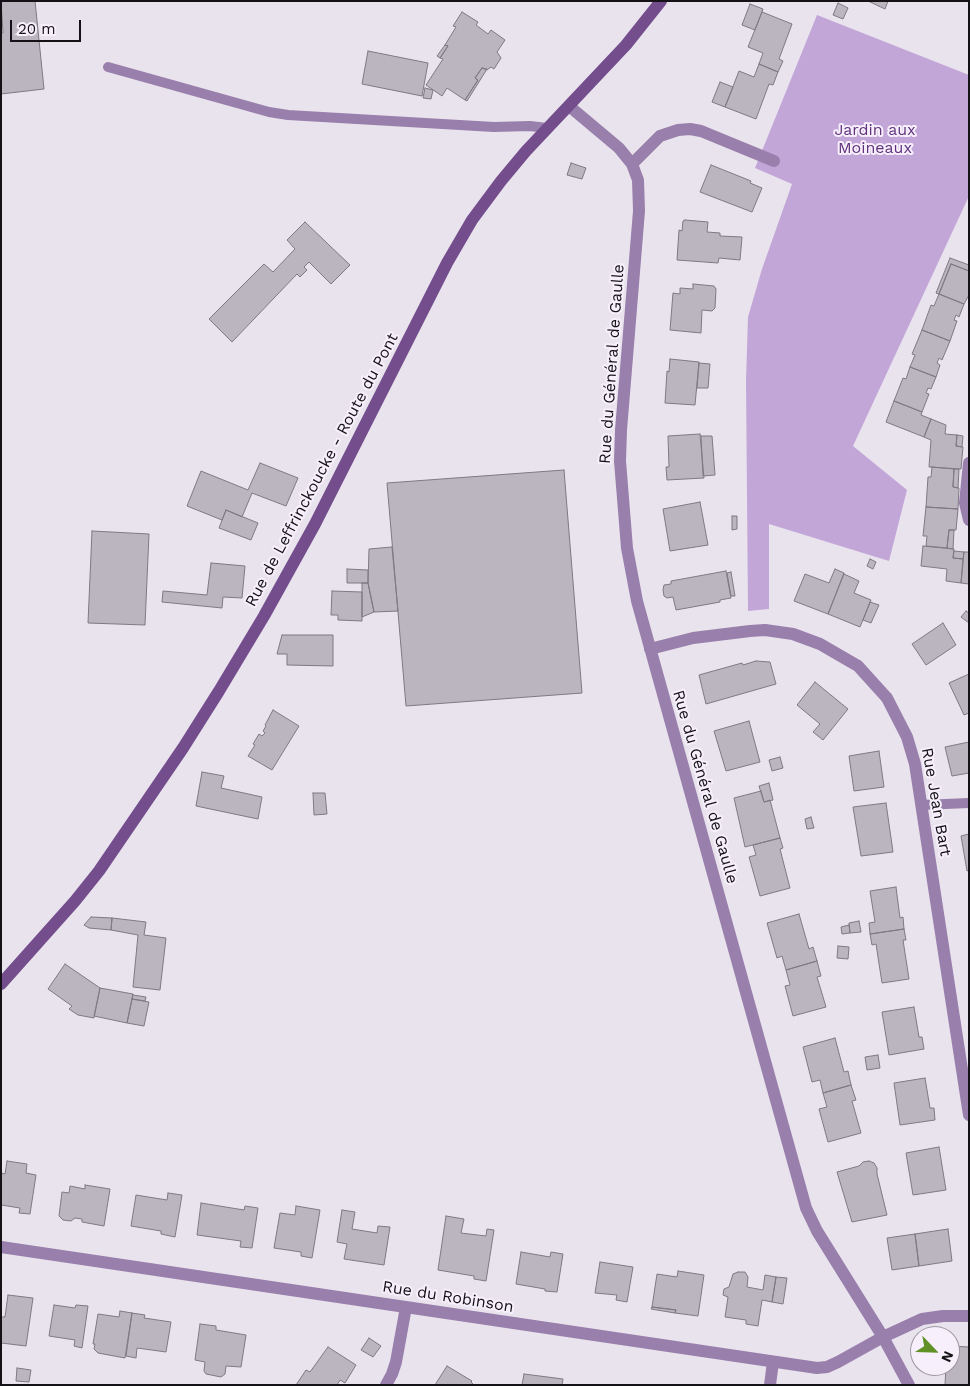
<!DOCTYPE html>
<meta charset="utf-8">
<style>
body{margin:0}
#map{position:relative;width:970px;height:1386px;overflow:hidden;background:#e9e3ee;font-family:"Work Sans",sans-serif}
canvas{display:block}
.frame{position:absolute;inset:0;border:2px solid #141216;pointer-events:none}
.north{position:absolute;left:910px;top:1326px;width:50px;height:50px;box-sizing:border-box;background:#f7f0fc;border:1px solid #9c97a0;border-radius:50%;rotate:114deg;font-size:14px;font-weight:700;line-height:20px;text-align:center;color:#141216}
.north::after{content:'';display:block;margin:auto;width:18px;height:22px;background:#619026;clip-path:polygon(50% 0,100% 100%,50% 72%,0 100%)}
.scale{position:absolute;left:10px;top:20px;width:71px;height:22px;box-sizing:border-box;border:2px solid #141216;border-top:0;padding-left:6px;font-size:15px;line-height:18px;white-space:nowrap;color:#141216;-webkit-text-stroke:4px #f7f0fc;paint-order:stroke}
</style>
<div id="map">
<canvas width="970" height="1386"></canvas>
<div class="frame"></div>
<div class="north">N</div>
<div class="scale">20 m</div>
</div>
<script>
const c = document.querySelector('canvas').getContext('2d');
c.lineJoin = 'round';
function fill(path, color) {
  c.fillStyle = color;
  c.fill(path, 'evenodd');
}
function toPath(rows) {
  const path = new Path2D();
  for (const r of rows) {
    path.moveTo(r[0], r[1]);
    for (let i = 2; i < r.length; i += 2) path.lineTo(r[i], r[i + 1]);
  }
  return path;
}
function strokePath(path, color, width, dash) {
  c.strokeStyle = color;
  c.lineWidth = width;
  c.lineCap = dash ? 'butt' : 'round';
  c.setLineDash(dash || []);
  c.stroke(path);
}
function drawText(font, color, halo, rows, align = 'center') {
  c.font = font + ' "Work Sans",sans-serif';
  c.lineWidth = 4;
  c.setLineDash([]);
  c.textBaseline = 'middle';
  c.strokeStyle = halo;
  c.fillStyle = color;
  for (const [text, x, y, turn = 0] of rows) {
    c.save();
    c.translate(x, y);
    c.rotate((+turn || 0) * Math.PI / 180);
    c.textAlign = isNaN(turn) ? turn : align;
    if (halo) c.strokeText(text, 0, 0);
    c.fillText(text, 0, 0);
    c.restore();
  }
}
fill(toPath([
 [817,15,969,75,969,196,853,446,907,490,889,561,769,524,769,609,748,611,746,381,748,317,762,269,792,184,755,168]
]), '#c3a6d8');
const building = toPath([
 [1,1,35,1,44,89,1,94,1,33,3,33,1,1],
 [868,1,888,1,885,9,868,1],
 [838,3,848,8,843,19,833,15,838,3],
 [750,4,763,9,755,30,742,25,750,4],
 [462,12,478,22,476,25,488,34,491,30,505,40,497,52,501,58,494,69,491,67,487,70,482,68,475,78,478,80,465,100,447,88,442,96,426,85,443,59,440,58,448,46,445,45,456,27,453,26,462,12],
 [762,12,792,24,779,59,783,61,778,72,759,64,763,53,748,47,762,12],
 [445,45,448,46,440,58,437,56,445,45],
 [368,51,428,63,422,96,362,84,368,51],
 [759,64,778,72,773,85,769,84,756,119,725,107,739,71,754,77,759,64],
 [482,68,487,69,467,101,465,100,478,80,475,78,482,68],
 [720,82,733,87,725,107,712,102,720,82],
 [425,88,433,90,431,99,423,98,425,88],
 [571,163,586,168,582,179,567,175,571,163],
 [711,165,751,181,750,183,762,188,752,212,700,192,711,165],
 [685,220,708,222,707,232,720,233,720,236,742,237,740,260,719,258,718,263,677,260,679,230,682,231,683,221,685,220],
 [305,222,350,265,331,284,309,262,304,267,307,270,300,277,297,274,232,342,209,319,264,264,273,272,295,249,287,240,305,222],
 [950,258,969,265,969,271,951,264,939,294,936,293,950,258],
 [951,264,969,271,969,295,964,304,939,294,951,264],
 [693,284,714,286,716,289,715,308,712,311,702,310,701,333,670,330,673,293,680,294,680,288,693,289,693,284],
 [939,294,964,304,959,317,956,315,954,320,957,321,950,341,922,330,931,305,934,306,939,294],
 [922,330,950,341,942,360,939,358,937,363,940,365,936,377,910,367,915,355,912,354,922,330],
 [670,359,699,362,695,405,665,403,667,371,669,372,670,359],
 [699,363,710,364,708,388,697,388,699,363],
 [910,367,936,377,931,389,928,388,926,393,929,394,922,412,894,401,903,378,906,379,910,367],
 [894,401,922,412,921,415,931,419,924,437,886,422,894,401],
 [931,419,946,425,945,434,957,435,956,446,963,447,961,469,929,467,931,440,924,437,931,419],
 [700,434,704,478,667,480,666,467,669,467,668,436,700,434],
 [957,435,963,436,962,447,956,446,957,435],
 [701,436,712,436,715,475,703,476,701,436],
 [260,463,298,478,286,506,252,493,242,517,226,510,222,520,187,506,201,471,248,490,260,463],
 [932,467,954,469,953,487,959,488,958,509,926,507,928,477,931,477,932,467],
 [954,469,959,469,958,488,953,487,954,469],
 [564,470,582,693,406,706,387,483,564,470],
 [700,502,708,545,670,551,663,509,700,502],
 [926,507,958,509,956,530,949,530,947,548,926,546,927,536,923,536,926,507],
 [226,510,258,523,251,540,219,528,226,510],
 [732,516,737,516,737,529,732,530,732,516],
 [949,530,954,530,953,549,947,548,949,530],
 [92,531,149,534,145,625,88,623,92,531],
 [923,546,954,549,953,558,963,559,961,583,946,581,947,569,921,566,923,546],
 [392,547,398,611,374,612,368,583,369,549,392,547],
 [954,551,964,552,963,559,953,558,954,551],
 [964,552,969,552,969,584,961,583,964,552],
 [870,559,876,562,873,569,867,566,870,559],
 [211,563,245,566,242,598,223,597,222,608,162,602,163,591,207,595,211,563],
 [347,569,368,570,368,583,347,583,347,569],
 [835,569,844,573,828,614,794,601,805,574,829,583,835,569],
 [726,571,731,598,720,600,720,602,676,610,673,597,667,598,664,596,663,590,664,585,671,584,671,581,726,571],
 [731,572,735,596,731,596,727,573,731,572],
 [844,574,859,581,854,593,871,600,860,627,828,614,844,574],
 [362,583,368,583,374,612,362,617,362,583],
 [332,591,362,592,362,621,338,620,338,615,331,615,332,591],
 [870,602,879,605,871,623,863,620,870,602],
 [966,611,969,613,969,623,961,617,966,611],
 [943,623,956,645,926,665,912,644,943,623],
 [282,635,333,635,333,666,287,665,287,654,277,654,282,635],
 [756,661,770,662,776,684,706,704,699,675,742,663,743,665,756,661],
 [969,674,969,713,964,715,949,683,969,674],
 [815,682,848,709,823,740,813,732,820,724,797,705,815,682],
 [273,710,299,726,272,770,248,756,255,745,253,744,259,734,262,736,265,733,263,731,266,726,265,725,273,710],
 [749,721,760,762,726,771,714,731,749,721],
 [969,742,969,773,952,776,945,747,969,742],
 [879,751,884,787,854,791,849,756,879,751],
 [780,757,783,768,772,771,769,760,780,757],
 [202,772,224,776,221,788,262,797,258,819,196,806,202,772],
 [769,783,773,800,764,802,759,786,769,783],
 [761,791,764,802,770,800,780,838,745,847,734,798,761,791],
 [313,793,325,793,327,814,314,815,313,793],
 [886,803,893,852,861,856,853,807,886,803],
 [811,817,814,828,807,829,805,819,811,817],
 [969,834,969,870,967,871,961,836,969,834],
 [780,838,783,848,780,849,790,888,760,896,749,857,756,855,753,845,780,838],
 [896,887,900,918,903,917,904,929,870,934,869,923,875,922,870,891,896,887],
 [799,914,809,949,813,947,817,961,786,970,782,956,777,958,767,923,799,914],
 [91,917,112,918,111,930,89,928,84,925,91,917],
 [112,918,146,922,144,935,166,938,160,990,133,987,138,935,111,930,112,918],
 [859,921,861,932,850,933,849,923,859,921],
 [849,925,850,933,842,934,841,927,849,925],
 [904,929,906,940,903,940,909,979,882,983,876,944,872,945,870,934,904,929],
 [838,946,849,947,848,959,837,958,838,946],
 [817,961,821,976,817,977,826,1007,793,1016,785,986,790,985,786,970,817,961],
 [65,964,100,988,94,1018,78,1015,69,1009,72,1006,48,989,65,964],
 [100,988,133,994,127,1023,94,1016,100,988],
 [133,995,146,997,145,1001,132,999,133,995],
 [132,999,149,1002,144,1026,127,1023,132,999],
 [914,1007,919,1037,922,1037,924,1049,889,1055,882,1012,914,1007],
 [835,1038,844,1072,848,1071,851,1085,823,1093,820,1080,812,1082,803,1047,835,1038],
 [878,1055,880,1068,867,1070,865,1057,878,1055],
 [925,1078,930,1108,934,1108,935,1120,900,1125,894,1083,925,1078],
 [851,1085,856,1100,852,1101,861,1133,828,1142,819,1109,827,1107,823,1093,851,1085],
 [939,1147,946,1190,913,1195,906,1153,939,1147],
 [7,1161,27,1164,26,1173,36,1175,30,1214,19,1213,20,1208,1,1205,1,1173,5,1174,7,1161],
 [869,1161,874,1163,877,1168,877,1174,887,1215,852,1222,837,1172,859,1166,863,1162,869,1161],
 [85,1185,110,1189,104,1226,82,1222,82,1219,75,1218,71,1221,63,1220,59,1216,62,1192,69,1193,70,1186,85,1189,85,1185],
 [168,1193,182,1195,175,1237,161,1234,161,1231,131,1226,136,1195,167,1200,168,1193],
 [201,1203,244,1210,245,1206,258,1208,252,1248,240,1247,241,1241,197,1235,201,1203],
 [296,1206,320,1210,312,1258,301,1256,301,1252,274,1248,280,1213,295,1215,296,1206],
 [342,1210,355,1212,352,1229,377,1233,378,1226,390,1227,384,1265,344,1259,347,1244,337,1242,342,1210],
 [446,1216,464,1219,461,1233,486,1236,487,1229,494,1230,486,1281,474,1279,474,1276,438,1270,446,1216],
 [948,1229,952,1261,919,1266,915,1234,948,1229],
 [915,1234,919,1266,892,1270,887,1238,915,1234],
 [521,1252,550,1257,551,1252,563,1254,557,1292,545,1291,545,1289,516,1284,521,1252],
 [600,1262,633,1267,627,1302,616,1300,617,1295,595,1293,600,1262],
 [678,1271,704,1275,698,1316,675,1313,676,1310,652,1307,657,1274,677,1277,678,1271],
 [738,1272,745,1272,748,1277,747,1287,763,1290,765,1275,776,1277,772,1302,762,1300,758,1326,746,1324,746,1320,725,1317,728,1297,723,1295,724,1289,729,1287,733,1274,738,1272],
 [776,1277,787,1278,783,1304,772,1302,776,1277],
 [8,1295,33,1298,26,1346,1,1343,1,1317,5,1317,8,1295],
 [54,1305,75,1308,76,1305,88,1306,82,1348,74,1346,75,1340,49,1336,54,1305],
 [652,1307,676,1310,675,1313,651,1309,652,1307],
 [120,1311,132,1313,125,1358,98,1353,94,1349,95,1344,93,1344,98,1314,119,1317,120,1311],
 [132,1313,145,1315,144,1318,171,1322,166,1352,137,1348,136,1358,126,1356,132,1313],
 [200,1324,216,1326,216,1330,246,1335,241,1367,226,1366,225,1374,221,1377,206,1374,204,1371,205,1362,195,1360,200,1324],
 [369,1338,381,1346,373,1357,361,1350,369,1338],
 [950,1346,969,1347,969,1385,945,1385,946,1366,950,1366,950,1346],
 [328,1347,356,1365,345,1383,340,1380,337,1385,296,1385,306,1370,310,1372,328,1347],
 [447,1366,472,1381,471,1382,474,1385,435,1385,447,1366],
 [17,1368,31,1370,29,1382,16,1381,17,1368],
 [524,1374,563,1379,562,1385,522,1385,524,1374]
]);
fill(building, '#bbb5c0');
strokePath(building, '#7e7982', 1);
strokePath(toPath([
 [108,67,269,112,288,115,494,127,530,126,547,128],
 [921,805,969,803]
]), '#997fab', 10);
strokePath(toPath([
 [569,106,619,148,632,164,638,180,639,211,621,430,620,461,627,548,637,601,806,1208,817,1231,883,1337,909,1385],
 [632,164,660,136,678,130,690,129,701,131,774,161],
 [969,463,965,503,969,520],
 [650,649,693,638,750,631,765,630,793,634,820,644,858,666,887,698,907,737,915,764,969,1115],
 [1,1247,817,1368,827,1367,838,1362,883,1337,922,1319,943,1316,969,1316],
 [386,1385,392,1374,396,1362,406,1307],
 [770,1385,773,1362]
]), '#997fab', 12);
strokePath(toPath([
 [1,984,75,901,99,871,183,748,219,691,264,616,315,524,447,263,472,220,501,181,526,151,626,45,661,1]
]), '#734d8c', 12);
drawText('16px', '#61327d', '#f7f0fc', [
 ["Jardin aux",875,130],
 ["Moineaux",875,148]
]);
drawText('16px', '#141216', '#f7f0fc', [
 ["Rue du Général de Gaulle",612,364,-86],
 ["Rue de Leffrinckoucke - Route du Pont",322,470,-62],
 ["Rue du Général de Gaulle",705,787,74],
 ["Rue Jean Bart",936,802,80],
 ["Rue du Robinson",448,1297,9]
]);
</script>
